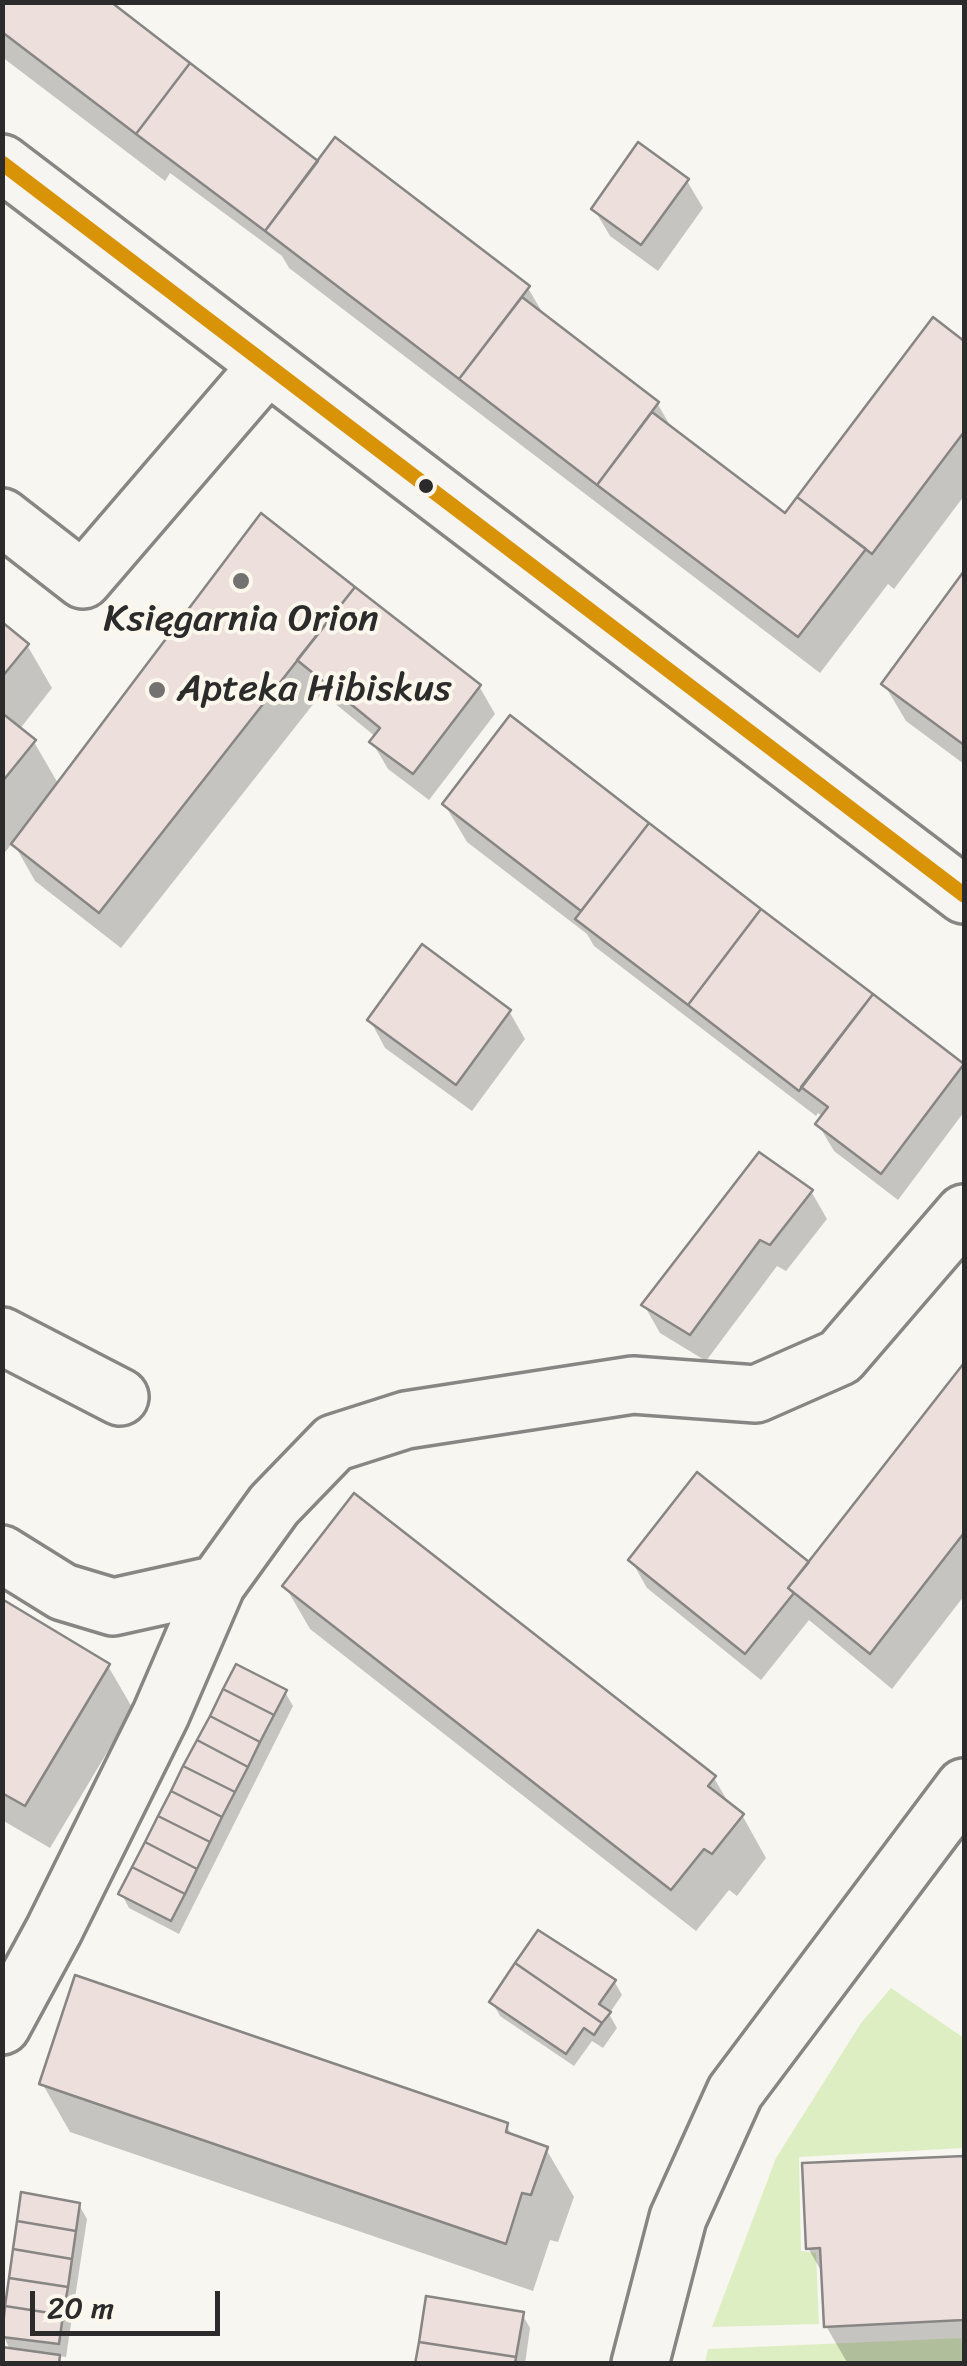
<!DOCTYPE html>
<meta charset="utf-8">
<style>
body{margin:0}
#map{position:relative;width:967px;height:2366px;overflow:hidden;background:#f8f6f0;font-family:Sriracha,sans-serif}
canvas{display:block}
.frame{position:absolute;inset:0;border:5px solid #2b2b2b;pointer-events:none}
.scale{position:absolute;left:30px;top:2291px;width:190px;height:45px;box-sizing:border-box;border:5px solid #2b2b2b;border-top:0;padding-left:12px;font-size:30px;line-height:35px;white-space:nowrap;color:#2b2b2b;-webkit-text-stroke:8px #fbf7ec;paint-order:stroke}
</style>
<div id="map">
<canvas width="967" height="2366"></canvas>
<div class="frame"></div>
<div class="scale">20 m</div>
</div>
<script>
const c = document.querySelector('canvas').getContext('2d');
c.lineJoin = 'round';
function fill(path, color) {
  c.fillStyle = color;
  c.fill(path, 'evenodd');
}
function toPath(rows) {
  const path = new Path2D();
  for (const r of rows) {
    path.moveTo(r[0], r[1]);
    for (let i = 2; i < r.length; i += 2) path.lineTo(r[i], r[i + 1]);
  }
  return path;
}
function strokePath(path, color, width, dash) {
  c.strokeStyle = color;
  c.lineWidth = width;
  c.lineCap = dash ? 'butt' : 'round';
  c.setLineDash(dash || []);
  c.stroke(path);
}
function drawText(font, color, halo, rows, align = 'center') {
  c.font = font + ' Sriracha,sans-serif';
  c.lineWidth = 8;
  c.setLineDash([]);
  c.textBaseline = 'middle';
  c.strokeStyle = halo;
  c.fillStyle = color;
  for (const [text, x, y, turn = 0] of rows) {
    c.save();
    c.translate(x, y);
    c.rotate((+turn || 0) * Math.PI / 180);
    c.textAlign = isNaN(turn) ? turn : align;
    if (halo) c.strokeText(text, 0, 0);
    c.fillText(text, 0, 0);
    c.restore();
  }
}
fill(toPath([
 [891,1988,964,2038,964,2148,799,2157,801,2251,816,2253,819,2324,712,2327,776,2158,861,2023],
 [961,2338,964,2363,705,2363,708,2349]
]), '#deeec3');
fill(toPath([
 [2,2,318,164,528,288,545,317,657,403,674,432,785,517,934,320,964,344,964,496,894,589,888,584,820,673,289,268,282,256,170,173,165,181,2,57],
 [687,181,703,208,658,271,610,236,594,209],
 [262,517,479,686,495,714,429,800,388,769,372,742,376,737,322,693,121,948,35,881,13,842,2,856,2,626,27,645,52,688,19,730,34,742,59,785],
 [964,575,964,764,906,721,884,684],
 [510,719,963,1066,964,1112,898,1200,834,1151,818,1124,823,1117,818,1113,816,1116,594,946,587,934,467,842,445,805],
 [509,1011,525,1039,472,1111,385,1048,370,1020],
 [811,1191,827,1219,786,1271,777,1266,706,1361,660,1333,644,1305],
 [964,1367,964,1596,892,1689,809,1620,761,1680,647,1588,631,1560,809,1565],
 [285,1586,714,1778,731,1807,742,1815,766,1858,737,1896,729,1890,696,1931,310,1629],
 [2,1602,108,1666,133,1709,50,1848,2,1820],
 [285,1692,293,1706,179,1934,129,1908,121,1893],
 [614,1981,622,1995,609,2014,617,2028,603,2048,592,2041,574,2066,500,2016,492,2002],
 [42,2083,506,2125,513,2137,546,2149,574,2197,558,2242,550,2240,533,2291,70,2132],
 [964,2158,964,2364,848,2364,826,2326,824,2276,808,2248,805,2165],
 [23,2195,79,2205,87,2219,66,2357,58,2356,62,2364,2,2364,10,2350,2,2332],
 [522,2314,530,2328,525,2364,417,2364]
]), '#0003');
const building = toPath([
 [2,2,111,2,190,63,136,134,2,32,2,2],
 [190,63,318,161,265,231,136,134,190,63],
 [335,137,530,286,459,379,265,231,335,137],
 [638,142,689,179,641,245,591,209,638,142],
 [522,297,659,402,597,485,459,379,522,297],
 [933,317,964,341,964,432,872,554,797,497,933,317],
 [652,412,785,513,797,497,866,549,798,637,597,485,652,412],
 [261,513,355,587,99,913,11,844,261,513],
 [964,571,964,745,881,684,964,571],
 [355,587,481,685,413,774,369,742,380,728,297,660,355,587],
 [2,622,29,644,2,677,2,622],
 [2,713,36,740,2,782,2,713],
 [510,715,649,823,581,911,442,804,510,715],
 [649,823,761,909,688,1005,575,919,649,823],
 [761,909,873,994,799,1091,688,1005,761,909],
 [422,944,511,1010,456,1085,367,1020,422,944],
 [873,994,964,1064,881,1174,815,1124,828,1107,801,1087,873,994],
 [759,1152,813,1190,770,1245,760,1240,690,1335,641,1305,759,1152],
 [964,1363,964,1533,870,1654,788,1588,964,1363],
 [697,1472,809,1562,788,1588,794,1593,745,1654,628,1560,697,1472],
 [354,1493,716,1776,708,1786,744,1814,712,1854,704,1849,671,1890,282,1586,354,1493],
 [2,1599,110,1664,25,1806,2,1793,2,1599],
 [236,1664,287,1690,274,1715,223,1689,236,1664],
 [223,1689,274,1715,260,1742,210,1716,223,1689],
 [210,1716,260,1742,248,1767,197,1740,210,1716],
 [197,1740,248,1767,235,1792,183,1766,197,1740],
 [183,1766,235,1792,222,1817,171,1791,183,1766],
 [171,1791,222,1817,210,1842,158,1816,171,1791],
 [158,1816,210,1842,197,1869,145,1842,158,1816],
 [145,1842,197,1869,185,1894,132,1867,145,1842],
 [132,1867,185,1894,171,1921,118,1894,132,1867],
 [538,1930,616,1980,599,2004,611,2012,602,2023,515,1963,538,1930],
 [515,1963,602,2023,594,2035,584,2028,566,2054,489,2002,515,1963],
 [75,1975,508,2123,506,2132,548,2147,531,2195,522,2193,506,2244,39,2084,75,1975],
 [964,2156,964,2320,824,2327,820,2248,806,2249,802,2163,964,2156],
 [21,2192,80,2203,76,2231,17,2221,21,2192],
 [17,2221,76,2231,72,2259,13,2249,17,2221],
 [13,2249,72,2259,68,2287,9,2278,13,2249],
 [9,2278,68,2287,63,2315,5,2306,9,2278],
 [426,2296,524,2312,516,2357,419,2342,426,2296],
 [5,2306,63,2315,59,2344,2,2337,5,2306],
 [419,2342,516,2357,515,2364,415,2364,419,2342],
 [2,2347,60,2355,59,2364,2,2364,2,2347]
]);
fill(building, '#ecdfdc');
strokePath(building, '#878684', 2.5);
const minor = toPath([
 [2,163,964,895],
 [2,517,83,580,267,366],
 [2,1336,120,1397],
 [2,1554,63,1592,113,1607,217,1584],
 [2,2026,54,1930,161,1714,217,1584,274,1505,334,1443,406,1420,633,1385,756,1394,840,1357,964,1213],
 [640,2364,678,2218,735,2092,964,1787]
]);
strokePath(minor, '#878684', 62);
strokePath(minor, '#f6f5f1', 55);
strokePath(toPath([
 [2,163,964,895]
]), '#d89406', 15);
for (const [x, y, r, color] of [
 [426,486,9,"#2b2b2b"],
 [241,581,10,"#737270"],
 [157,690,10,"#737270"]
]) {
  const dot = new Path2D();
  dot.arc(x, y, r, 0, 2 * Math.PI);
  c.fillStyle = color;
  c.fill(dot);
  strokePath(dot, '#fbf7ec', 4);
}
drawText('38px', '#2b2b2b', '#fbf7ec', [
 ["Księgarnia Orion",241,620],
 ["Apteka Hibiskus",177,690,"left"]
]);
</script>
